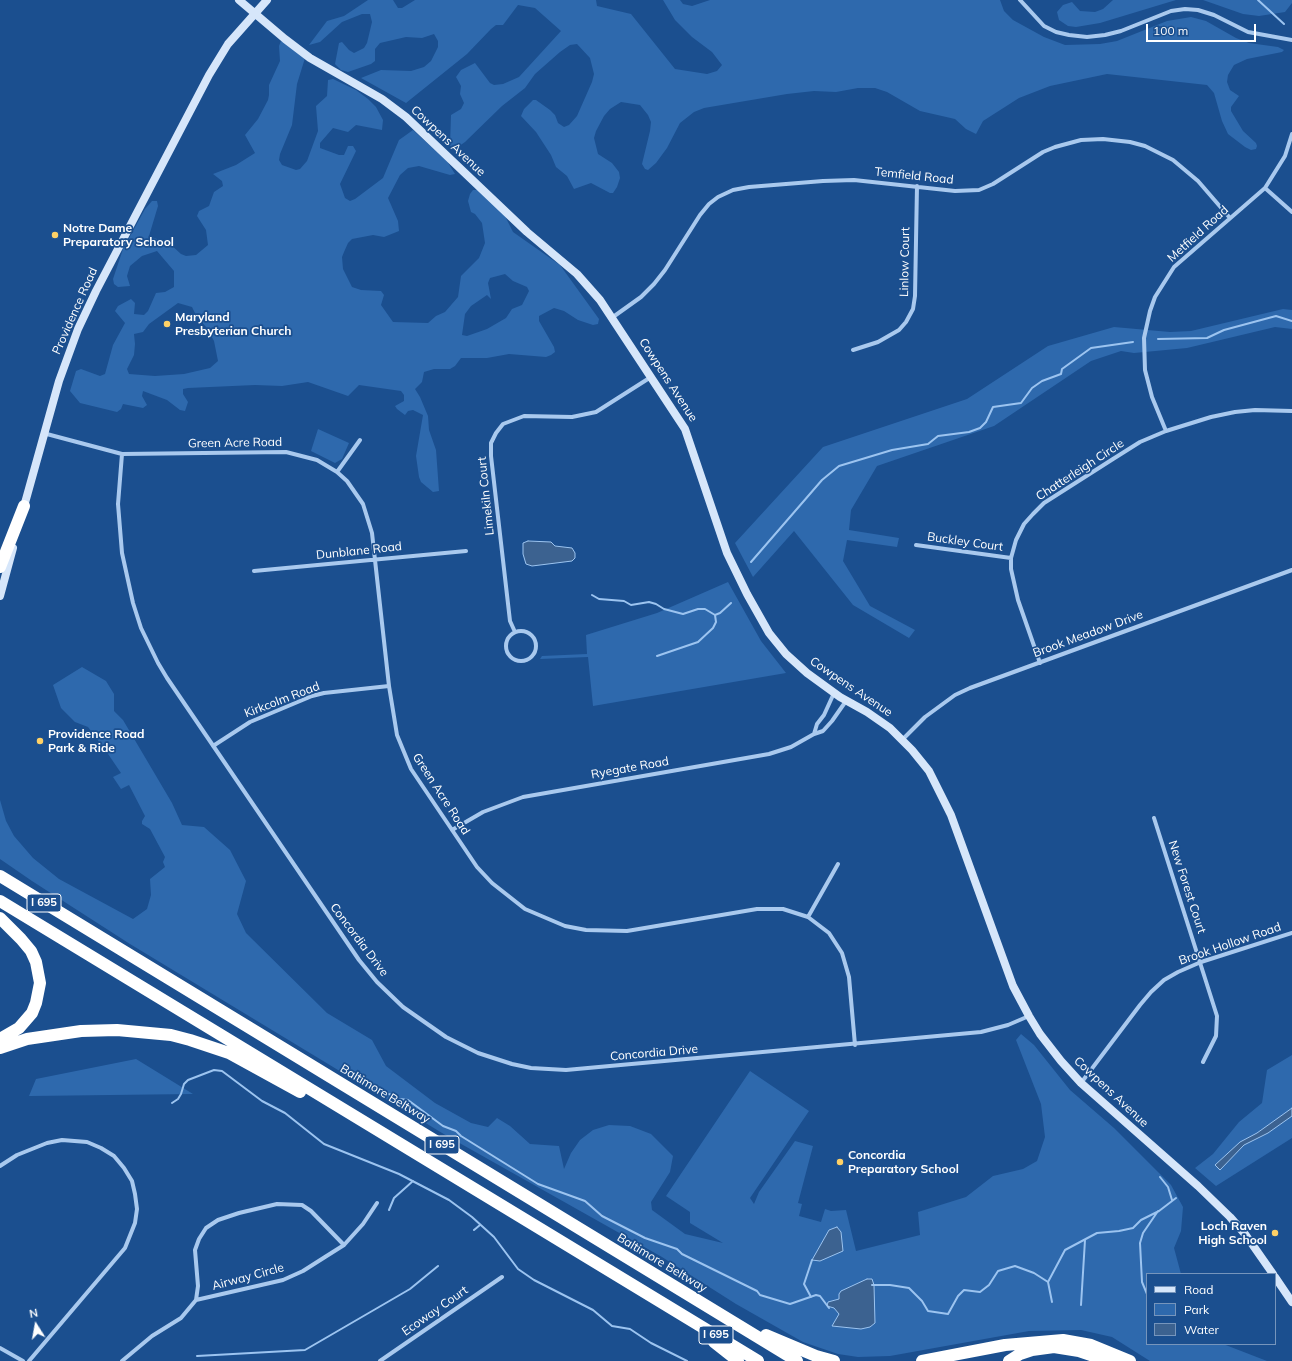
<!DOCTYPE html>
<style>
body{margin:0}
#map{position:relative;width:1292px;height:1361px;overflow:hidden;background:#1b4f8f;font-family:Mulish,sans-serif}
canvas{display:block}
.legend{position:absolute;left:1146px;top:1273px;width:130px;height:72px;box-sizing:border-box;background:#1b4f8f;border:1px solid #7695bc;margin:0;padding:5px 7px;list-style:none;font-size:12px;color:#fff}
.legend li{display:flex;align-items:center;gap:8px;height:20px}
.legend b{width:20px;border:1px solid #7695bc}
.north{position:absolute;left:16px;top:1305px;width:40px;height:40px;-webkit-text-stroke:3px #1b4f8f;paint-order:stroke;rotate:349deg;font-size:11px;font-weight:700;line-height:16px;text-align:center;color:#fff}
.north::after{content:'';display:block;margin:auto;width:14px;height:18px;background:#fff;clip-path:polygon(50% 0,100% 100%,50% 72%,0 100%)}
.scale{position:absolute;left:1146px;top:24px;width:110px;height:18px;box-sizing:border-box;border:2px solid #fff;border-top:0;padding-left:5px;font-size:12px;line-height:14px;white-space:nowrap;color:#fff;-webkit-text-stroke:3px #1b4f8f;paint-order:stroke}
</style>
<div id="map">
<canvas width="1292" height="1361"></canvas>
<ul class="legend">
<li><b style="height:5px;background:#d6e6fa"></b>Road</li>
<li><b style="height:11px;background:#2e69ad"></b>Park</li>
<li><b style="height:11px;background:#3c6290"></b>Water</li>
</ul>
<div class="north">N</div>
<div class="scale">100 m</div>
</div>
<script>
const c = document.querySelector('canvas').getContext('2d');
c.lineJoin = 'round';
function fill(path, color) {
  c.fillStyle = color;
  c.fill(path, 'evenodd');
}
function toPath(rows) {
  const path = new Path2D();
  for (const r of rows) {
    if (r.length === 3) {
      path.moveTo(r[0] + r[2], r[1]);
      path.arc(r[0], r[1], r[2], 0, 2 * Math.PI);
      continue;
    }
    path.moveTo(r[0], r[1]);
    for (let i = 2; i < r.length; i += 2) path.lineTo(r[i], r[i + 1]);
  }
  return path;
}
function strokePath(path, color, width, dash) {
  c.strokeStyle = color;
  c.lineWidth = width;
  c.lineCap = dash ? 'butt' : 'round';
  c.setLineDash(dash || []);
  c.stroke(path);
}
function drawText(font, color, halo, rows, align = 'center') {
  c.font = font + ' Mulish,sans-serif';
  c.lineWidth = 3.5;
  c.setLineDash([]);
  c.textBaseline = 'middle';
  c.strokeStyle = halo;
  c.fillStyle = color;
  for (const [text, x, y, turn = 0] of rows) {
    c.save();
    c.translate(x, y);
    c.rotate((+turn || 0) * Math.PI / 180);
    c.textAlign = isNaN(turn) ? turn : align;
    if (halo) c.strokeText(text, 0, 0);
    c.fillText(text, 0, 0);
    c.restore();
  }
}
fill(toPath([
 [368,0,393,0,398,8,402,8,415,0,596,0,597,6,631,14,675,69,707,74,717,71,722,65,712,52,692,37,675,20,663,0,680,0,683,4,692,6,710,0,1000,0,1004,11,1013,20,1044,37,1065,45,1100,44,1117,41,1167,21,1191,17,1206,21,1236,38,1249,43,1278,47,1284,50,1282,52,1247,59,1234,65,1228,75,1227,82,1230,90,1239,96,1231,107,1231,111,1243,131,1256,143,1257,146,1256,149,1251,150,1245,147,1228,134,1222,121,1214,93,1207,85,1107,74,1050,86,1019,98,983,121,976,134,966,129,955,119,920,111,887,92,875,88,858,88,836,92,814,91,787,94,704,108,694,112,680,123,667,148,656,163,648,170,645,169,642,164,650,131,651,122,648,115,640,105,621,102,610,109,604,116,596,131,594,138,598,154,612,163,619,172,620,178,617,187,613,193,610,193,591,183,574,189,567,176,556,167,551,155,536,132,521,116,524,109,533,100,536,100,550,110,555,115,558,123,564,127,569,125,577,116,592,82,594,74,590,58,577,44,570,45,560,52,535,74,525,88,502,106,465,142,455,149,450,146,451,115,461,109,464,103,460,94,461,86,456,77,461,70,475,63,490,83,494,85,503,84,519,77,561,31,535,8,518,5,503,25,496,25,491,29,467,54,406,103,361,78,381,70,411,71,424,67,431,61,438,47,438,41,434,34,422,38,406,37,380,43,375,49,375,61,371,64,348,72,341,70,335,64,339,43,342,42,349,50,354,53,364,48,367,43,372,22,370,14,362,14,342,22,320,42,309,45,327,21,344,16],
 [1113,0,1176,0,1100,23,1076,27,1068,26,1059,20,1057,12,1063,5,1072,2,1080,11,1095,12,1103,9],
 [1203,0,1292,0,1292,3,1285,12,1259,16,1243,14],
 [281,41,286,42,305,58,297,84,292,125,280,154,279,160,282,165,296,170,300,169,307,161,318,131,316,106,327,96,328,80,333,79,356,90,368,99,376,107,383,120,382,130,356,125,348,132,333,128,320,143,320,148,339,155,344,155,348,146,353,146,356,151,340,184,345,198,350,201,355,199,383,178,399,140,413,130,447,161,455,174,450,175,419,166,408,168,400,175,388,198,398,221,399,231,384,237,373,235,352,239,348,243,344,252,342,257,343,269,352,287,361,290,381,291,384,295,381,305,393,322,428,323,436,316,445,312,458,297,461,276,479,258,485,243,482,223,475,214,471,212,468,201,470,194,473,190,478,190,504,214,513,232,560,265,599,319,598,324,593,325,578,320,564,311,554,308,539,316,539,321,554,347,555,352,551,355,546,357,509,354,487,358,461,358,455,366,450,369,434,369,424,372,422,382,415,389,420,397,428,416,429,430,436,450,439,491,433,492,421,482,419,477,416,456,423,415,413,410,408,411,405,415,397,409,395,406,404,401,404,395,401,391,359,385,348,396,308,382,282,386,255,385,188,388,183,389,183,394,188,402,185,411,180,410,167,400,143,391,142,396,147,405,143,408,123,404,121,409,117,412,80,403,70,391,76,371,81,369,100,376,105,374,113,345,125,323,115,311,118,306,131,299,135,303,134,314,144,315,148,311,156,293,165,292,174,287,174,271,157,251,142,256,130,266,127,276,130,286,118,287,114,284,113,279,123,249,145,209,152,201,157,201,158,206,149,236,170,244,181,254,186,256,196,255,208,245,206,230,197,216,199,211,209,206,214,192,223,186,222,181,213,174,236,165,255,153,245,135,258,119,268,100,269,95,269,85,280,61,279,46],
 [505,274,513,281,527,287,529,291,522,305,512,309,506,318,487,329,467,336,462,335,465,314,471,306,487,295,491,299,488,283,490,278],
 [178,303,192,307,197,317,207,328,214,341,218,361,210,368,184,374,155,376,129,374,127,369,134,355,135,344,134,334,143,332,149,324],
 [1283,309,1292,310,1292,329,1275,327,1187,348,1134,353,1121,351,1091,361,994,426,877,466,851,510,849,530,899,538,897,547,847,540,843,561,870,606,915,630,909,638,853,605,794,531,753,577,735,543,823,447,967,399,1048,346,1114,327,1170,332,1191,331],
 [318,429,349,443,342,459,335,463,311,451],
 [728,582,761,641,786,673,593,706,588,657,540,659,542,656,587,654,586,635,657,613],
 [82,667,106,681,114,694,114,711,123,720,172,803,182,825,204,827,230,850,246,881,237,914,246,933,327,1013,372,1040,386,1066,435,1103,471,1123,488,1127,497,1118,510,1126,530,1144,559,1146,564,1169,571,1153,580,1140,593,1130,609,1125,630,1126,651,1134,673,1156,670,1172,651,1202,652,1210,685,1234,723,1243,690,1223,690,1212,666,1196,750,1071,809,1111,750,1198,754,1204,759,1192,795,1141,813,1146,798,1203,802,1204,799,1216,821,1222,825,1209,831,1211,846,1210,856,1251,920,1235,918,1212,966,1197,993,1176,1023,1169,1037,1161,1045,1137,1041,1104,1016,1040,1021,1034,1034,1045,1070,1090,1114,1128,1171,1185,1183,1207,1181,1231,1174,1248,1181,1274,1147,1274,1147,1344,1223,1344,1267,1361,1150,1361,1112,1337,1081,1330,1029,1331,890,1356,858,1357,838,1354,803,1342,736,1304,662,1257,447,1136,130,944,32,881,0,859,0,800,6,821,14,836,33,858,59,879,133,919,147,909,151,895,150,879,165,867,163,862,165,857,150,829,142,824,142,821,145,816,129,785,121,789,113,777,121,773,106,751,88,727,75,722,61,708,53,685],
 [1292,1055,1292,1138,1216,1186,1195,1168,1213,1154,1239,1122,1262,1103,1267,1070],
 [136,1059,193,1094,29,1096,36,1079]
]), '#2e69ad');
const water = toPath([
 [528,541,551,542,555,546,572,548,575,553,575,558,572,561,532,566,526,564,523,554,523,543,528,541],
 [1292,1108,1292,1116,1268,1133,1244,1145,1220,1170,1215,1165,1240,1142,1257,1133,1292,1108],
 [837,1227,841,1232,843,1251,820,1261,812,1260,829,1230,837,1227],
 [867,1279,872,1279,874,1285,875,1323,870,1327,861,1329,832,1326,839,1314,834,1308,827,1306,828,1302,839,1299,839,1294,841,1291,867,1279]
]);
fill(water, '#3c6290');
strokePath(water, '#9cc4f0', 1);
strokePath(toPath([
 [1258,0,1284,24],
 [1158,339,1207,338,1224,330,1276,316,1292,321],
 [751,562,822,480,839,466,892,450,928,444,938,436,969,432,980,428,986,422,993,407,1021,403,1032,388,1042,381,1061,374,1062,369,1091,348,1133,342],
 [592,595,599,599,624,601,631,605,649,602,656,604,664,609,683,614,698,609,705,609,715,615,720,613,731,603],
 [657,656,698,642,713,628,716,622,715,615],
 [354,1079,370,1088,398,1097],
 [392,1098,408,1100,443,1126,456,1131,461,1136,538,1184,585,1201,602,1216,645,1238,677,1249,682,1254,757,1291,760,1295,790,1304,816,1295,820,1296,829,1308],
 [172,1103,178,1099,181,1094,184,1084,188,1080,214,1070,222,1071,262,1101,285,1113,324,1144,399,1174,449,1200,472,1217,494,1237,518,1269,534,1280,593,1310,612,1326,630,1329,651,1343,687,1361],
 [1160,1177,1168,1187,1172,1200],
 [389,1210,394,1198,413,1181],
 [474,1230,480,1225],
 [1048,1282,1052,1302],
 [872,1285,890,1285,909,1288,922,1301,928,1311,948,1314,958,1296,964,1290,980,1292,989,1285,998,1271,1015,1266,1034,1273,1048,1282,1065,1250,1097,1233,1119,1231,1133,1228,1141,1220,1159,1211,1176,1198],
 [1147,1294,1142,1282,1140,1243,1143,1233,1158,1211],
 [811,1297,804,1284,812,1260],
 [1081,1305,1085,1240],
 [197,1356,305,1350,410,1289,438,1266]
]), '#9cc4f0', 2);
strokePath(toPath([
 [1020,0,1044,26,1056,32,1069,35,1087,37,1105,35,1121,31,1171,11,1185,9,1198,10,1214,15,1248,32,1292,40],
 [1265,188,1292,212],
 [613,317,641,297,654,284,665,270,700,215,709,204,718,197,733,190,749,187,823,181,854,180,955,191,979,190,993,184,1043,152,1055,147,1081,140,1103,139,1130,142,1145,146,1173,160,1198,181,1230,218],
 [853,350,878,342,899,330,906,322,913,309,915,296,917,186],
 [1166,431,1152,397,1145,370,1144,338,1150,311,1155,297,1174,267,1265,188,1285,156,1292,134],
 [43,433,122,454,286,452,317,460,337,472,347,481,363,504,372,533,389,686,397,735,411,769,477,867,492,883,525,909,565,926,586,930,627,931,757,909,783,909,808,917,829,933,842,953,849,977,855,1045],
 [122,454,118,504,122,553,133,603,141,628,158,663,167,678,359,960,377,982,403,1007,446,1037,478,1053,512,1064,531,1068,566,1070,981,1032,1008,1025,1029,1016],
 [337,472,360,440],
 [916,545,1011,558],
 [254,571,466,551],
 [521,646,15],
 [515,632,510,621,491,456,491,443,496,433,503,424,524,416,572,417,596,412,651,377],
 [1040,663,1018,600,1011,569,1011,558,1016,540,1024,524,1033,514,1044,503,1113,459,1140,442,1166,431,1211,417,1235,412,1255,410,1292,411],
 [814,734,817,724,824,715,834,693],
 [903,739,925,717,955,695,970,688,1292,570],
 [213,746,250,722,312,696,324,693,389,686],
 [1154,818,1217,1016,1216,1036,1203,1062],
 [452,830,483,812,523,797,769,754,791,747,814,734,823,731,832,721,846,701],
 [808,917,838,864],
 [1081,1083,1140,1005,1151,992,1164,980,1178,972,1201,962,1292,933],
 [0,1166,17,1155,47,1143,62,1140,87,1142,101,1148,114,1156,124,1168,132,1181,135,1194,137,1209,135,1223,125,1248,29,1361],
 [196,1300,198,1286,195,1250,199,1239,206,1228,218,1220,239,1213,277,1204,302,1205,311,1211,344,1245],
 [0,1348,23,1361],
 [122,1361,152,1336,181,1318,196,1300,283,1280,303,1271,325,1257,344,1245,363,1224,377,1203],
 [380,1361,502,1277]
]), '#a9c9ee', 4);
strokePath(toPath([
 [239,0,285,39,310,58,382,99,406,117,527,232,577,274,600,300,685,429,727,553,747,594,769,633,786,654,807,673,840,697,867,712,890,728,912,750,929,771,951,815,1013,986,1029,1016,1040,1034,1061,1061,1081,1083,1198,1186,1230,1217,1245,1234,1273,1274],
 [23,510,59,381,78,329,96,291,209,75,228,44,267,0],
 [0,596,13,548],
 [1275,1277,1292,1302]
]), '#d6e6fa', 8);
strokePath(toPath([
 [0,567,24,506],
 [0,876,797,1361],
 [0,901,758,1361],
 [0,918,21,939,31,951,36,962,40,983,36,1003,32,1013,19,1028,0,1039],
 [0,1048,27,1039,81,1031,117,1030,171,1035,190,1040,229,1053,300,1092],
 [766,1335,816,1356,834,1361],
 [714,1342,738,1361],
 [922,1361,1005,1345,1063,1340,1091,1345,1130,1361],
 [1009,1361,1020,1354,1032,1350,1054,1347,1079,1351,1108,1361]
]), '#fff', 12);
for (const [x, y, r, color] of [
 [55,235,4,"#ffd166"],
 [167,324,4,"#ffd166"],
 [40,741,4,"#ffd166"],
 [840,1162,4,"#ffd166"],
 [1275,1233,4,"#ffd166"]
]) {
  const dot = new Path2D();
  dot.arc(x, y, r, 0, 2 * Math.PI);
  c.fillStyle = color;
  c.fill(dot);
  strokePath(dot, '#1b4f8f', 1.5);
}
for (const [x, y, w] of [
 [44,903,34],
 [442,1145,34],
 [716,1335,34]
]) {
  const box = new Path2D();
  box.roundRect(x - w / 2, y - 9, w, 18, 3);
  c.fillStyle = '#1b4f8f';
  c.fill(box);
  strokePath(box, '#fff', 1);
}
drawText('bold 11px', '#fff', null, [
 ["I 695",44,903],
 ["I 695",442,1145],
 ["I 695",716,1335]
]);
drawText('12px', '#fff', '#1b4f8f', [
 ["Cowpens Avenue",448,141,43],
 ["Temfield Road",914,176,6],
 ["Metfield Road",1198,234,-42],
 ["Linlow Court",905,262,-89],
 ["Providence Road",75,311,-66],
 ["Cowpens Avenue",668,380,57],
 ["Green Acre Road",235,443,-1],
 ["Chatterleigh Circle",1080,470,-33],
 ["Limekiln Court",486,496,-96],
 ["Buckley Court",965,542,8],
 ["Dunblane Road",359,551,-6],
 ["Brook Meadow Drive",1088,634,-20],
 ["Cowpens Avenue",851,687,34],
 ["Kirkcolm Road",282,700,-21],
 ["Ryegate Road",630,768,-10],
 ["Green Acre Road",441,794,57],
 ["New Forest Court",1187,887,72],
 ["Concordia Drive",359,940,53],
 ["Brook Hollow Road",1230,944,-19],
 ["Concordia Drive",654,1053,-5],
 ["Cowpens Avenue",1111,1092,43],
 ["Baltimore Beltway",385,1094,31],
 ["Baltimore Beltway",662,1263,31],
 ["Airway Circle",248,1277,-15],
 ["Ecoway Court",435,1311,-35]
]);
drawText('bold 12px', '#fff', '#1b4f8f', [
 ["Notre Dame",63,228],
 ["Preparatory School",63,242],
 ["Maryland",175,317],
 ["Presbyterian Church",175,331],
 ["Providence Road",48,734],
 ["Park & Ride",48,748],
 ["Concordia",848,1155],
 ["Preparatory School",848,1169],
 ["Loch Raven",1267,1226,"right"],
 ["High School",1267,1240,"right"]
], 'left');
</script>
